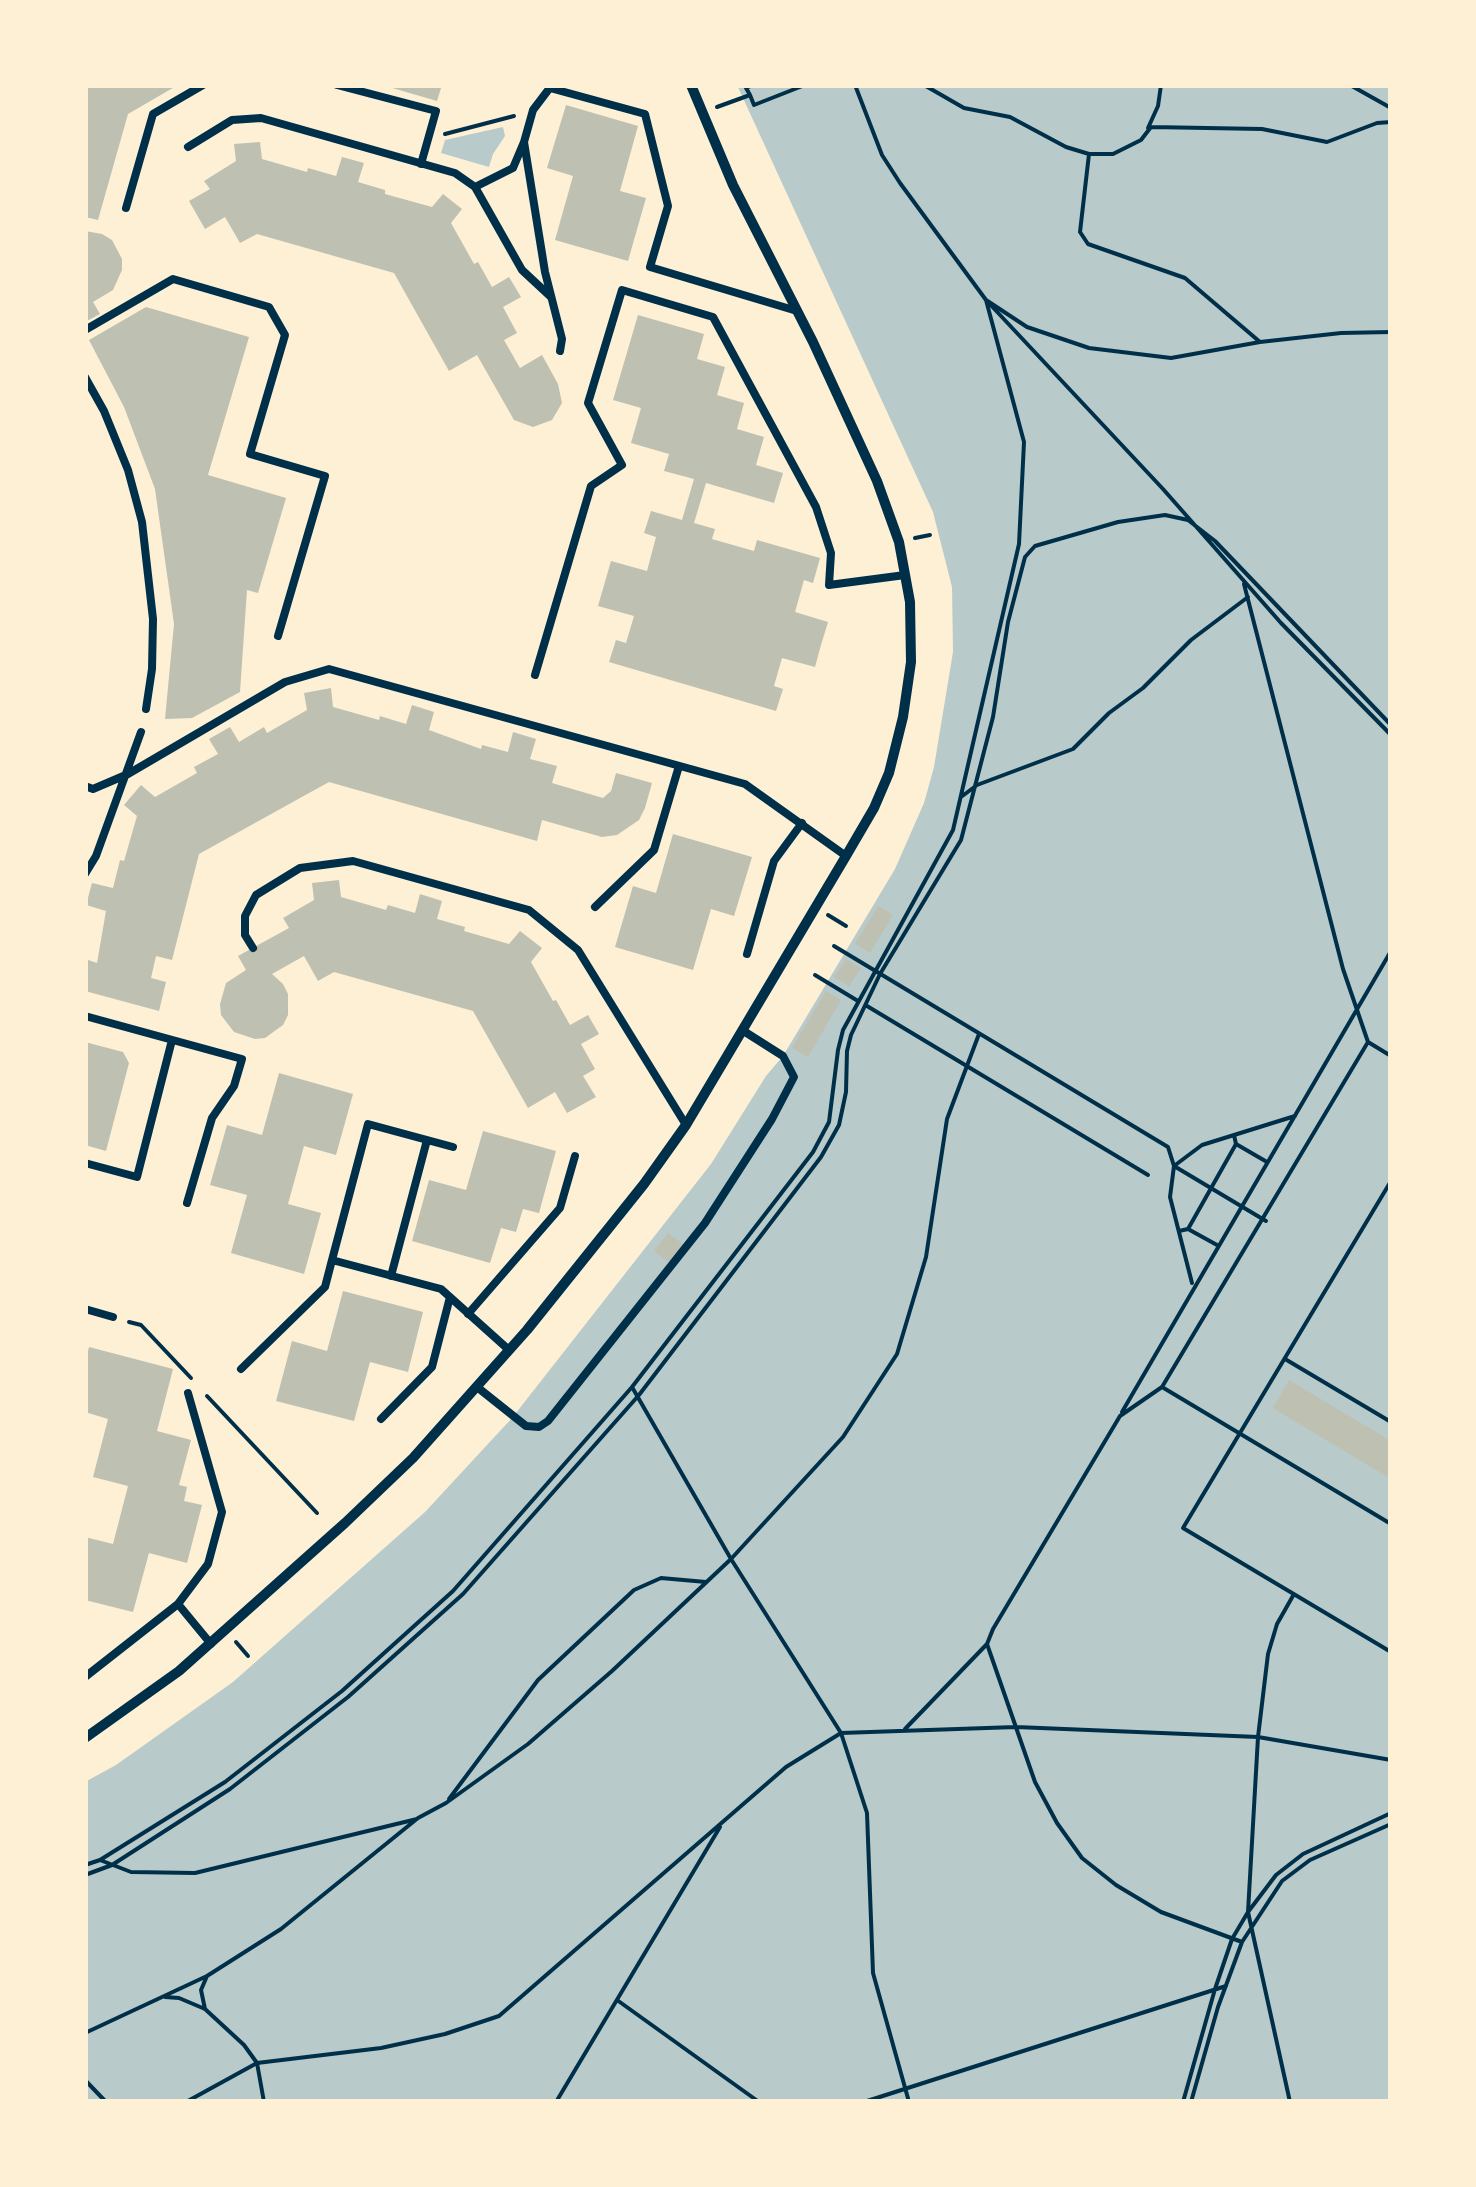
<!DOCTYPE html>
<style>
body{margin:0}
#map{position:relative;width:1476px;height:2187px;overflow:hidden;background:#fdf0d5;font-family:"Sofia Sans Condensed",sans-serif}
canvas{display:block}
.frame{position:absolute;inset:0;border:88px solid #fdf0d5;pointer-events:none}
</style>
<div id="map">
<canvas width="1476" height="2187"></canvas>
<div class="frame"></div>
</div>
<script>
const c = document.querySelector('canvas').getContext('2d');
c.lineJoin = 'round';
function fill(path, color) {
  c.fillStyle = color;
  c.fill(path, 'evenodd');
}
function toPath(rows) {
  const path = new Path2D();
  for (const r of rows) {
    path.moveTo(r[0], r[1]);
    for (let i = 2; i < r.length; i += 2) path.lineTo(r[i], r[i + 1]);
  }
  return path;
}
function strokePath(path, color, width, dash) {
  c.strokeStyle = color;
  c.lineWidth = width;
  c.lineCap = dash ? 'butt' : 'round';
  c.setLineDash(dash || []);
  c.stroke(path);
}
fill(toPath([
 [737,85,1391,85,1391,2102,85,2102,85,1782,116,1765,233,1682,425,1512,512,1418,711,1164,766,1076,783,1056,895,869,924,803,934,767,953,652,952,587,933,512],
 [503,127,505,136,493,154,489,167,441,153,445,140]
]), '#b9caca');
fill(toPath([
 [85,85,178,85,128,114,98,220,85,217],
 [382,85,442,85,437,101],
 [566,105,638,126,620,191,646,198,628,261,555,240,573,176,547,168],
 [260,142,262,159,307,172,308,168,336,176,342,157,364,163,358,182,385,190,385,194,432,207,443,194,462,209,451,223,474,264,478,262,492,287,509,277,521,297,503,307,517,333,504,340,520,368,542,355,558,384,562,403,552,420,533,427,514,420,477,355,449,371,394,273,257,234,240,243,225,217,205,229,189,201,210,189,204,181,236,161,234,144],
 [85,231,102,234,112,240,122,259,122,270,113,290,93,302,100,314,85,322],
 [146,307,249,337,208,475,286,498,258,593,247,590,240,692,192,718,165,719,174,624,155,489,124,407,89,340],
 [638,315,704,334,697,359,725,367,717,395,744,403,737,429,764,437,756,465,783,473,774,503,706,483,694,523,715,529,712,539,754,551,757,540,820,558,813,583,804,580,795,612,828,622,821,645,815,667,782,658,774,686,783,689,776,711,609,662,616,640,626,643,634,616,598,606,611,561,647,571,656,537,644,533,651,511,682,520,694,479,664,471,669,454,631,443,641,408,613,400],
 [331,688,333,707,379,720,380,716,406,724,412,705,434,712,429,730,481,749,482,745,508,752,513,732,536,739,530,759,557,766,552,783,603,798,611,791,616,773,652,783,645,808,639,820,617,835,602,837,542,820,537,841,329,782,199,854,172,960,156,956,151,978,166,982,159,1011,85,991,85,959,97,963,106,911,86,905,92,883,113,888,120,860,124,861,137,816,124,805,141,785,155,797,197,773,194,767,218,754,209,739,230,727,239,742,264,727,267,733,307,710,304,693],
 [673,834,752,857,734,916,711,909,693,970,615,947,633,886,656,893],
 [339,880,341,897,386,910,388,905,415,913,420,894,442,901,437,919,465,927,464,931,509,944,520,931,542,948,531,962,553,1001,556,1000,570,1025,588,1015,599,1034,581,1044,595,1069,583,1076,596,1097,567,1113,555,1092,528,1108,473,1011,334,972,318,981,304,956,272,974,283,984,288,994,288,1015,283,1025,265,1038,255,1039,234,1032,221,1015,220,1004,226,983,246,970,238,956,289,928,283,918,314,900,312,883],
 [878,906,893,915,870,953,855,944],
 [846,959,861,968,849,986,834,977],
 [826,991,841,1000,808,1057,792,1048],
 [85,1042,123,1052,129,1063,106,1151,85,1145],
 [279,1073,353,1094,336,1155,304,1146,288,1204,321,1213,304,1274,231,1253,247,1195,210,1185,227,1125,262,1135],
 [483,1131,556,1151,539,1213,523,1209,516,1232,501,1228,490,1263,412,1241,429,1180,466,1190],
 [668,1233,684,1245,670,1263,654,1251],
 [343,1291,423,1312,408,1372,370,1362,354,1421,276,1401,292,1341,327,1351],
 [89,1347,173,1369,157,1431,191,1440,179,1485,187,1487,184,1501,202,1505,187,1563,149,1553,133,1612,85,1600,85,1537,113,1544,128,1486,93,1477,108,1419,85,1412,85,1364],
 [1289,1380,1391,1441,1391,1479,1273,1408]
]), '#bec0b2');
strokePath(toPath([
 [855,85,882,155,900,183,986,300,1027,327,1089,348,1171,358,1260,342,1341,333,1391,332],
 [924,85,964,108,1010,117,1066,147,1089,154,1113,154,1141,140,1151,127,1262,129,1327,142,1377,123,1391,122],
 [1350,85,1391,108],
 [750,95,754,105,805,85],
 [750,95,746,88,753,85],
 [717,107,750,95],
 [1148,128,1158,106,1161,85],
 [445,134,514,116],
 [1089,154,1080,232,1088,244,1185,278,1260,342],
 [915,538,930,535],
 [1244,584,1343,969,1368,1042,1391,1056],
 [961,797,977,785,1073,749,1109,713,1143,688,1191,640,1248,597],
 [828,915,846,926],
 [834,946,1168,1147,1174,1166,1170,1197,1192,1283],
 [815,975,858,1001],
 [867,1006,1148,1175],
 [1234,1135,1236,1144,1267,1162],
 [1391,1181,1183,1528,1391,1652],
 [1266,1221,1174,1166,1202,1145,1295,1116],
 [1188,1229,1236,1144],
 [1179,1231,1188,1229,1217,1245],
 [129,1322,141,1325,191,1378],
 [1285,1359,1391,1422],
 [632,1387,731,1559,841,1733,867,1813,873,1973,909,2102],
 [1162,1387,1391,1524],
 [207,1396,317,1513],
 [1122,1412,1391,951],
 [236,1642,248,1656],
 [905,1729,987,1644],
 [449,1799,538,1680,634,1590,661,1578,706,1582],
 [100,1860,131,1872,195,1873,417,1819],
 [85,1865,100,1860,225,1782,342,1691,453,1591,632,1387,813,1152,829,1122,838,1050,843,1030,953,830,1019,544,1024,442,986,300,1163,489,1281,623,1391,735],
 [85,1875,112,1865,230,1789,348,1697,463,1594,639,1395,821,1157,839,1125,846,1092,847,1051,851,1035,880,974,961,840,993,717,1008,622,1025,557,1035,546,1118,522,1165,515,1188,520,1215,541,1391,725],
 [1242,1942,1161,1912,1116,1885,1082,1858,1057,1823,1035,1782,987,1644,993,1629,1120,1416,1162,1387,1368,1042],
 [165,1997,179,1998,205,2009,244,2045,257,2063,264,2102],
 [617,2000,759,2102],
 [205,2009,201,1990,207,1976],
 [85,2033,207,1976,281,1929,418,1818,446,1803,528,1744,612,1671,731,1559,843,1437,897,1354,926,1257,947,1119,979,1034],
 [85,2080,106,2102],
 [186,2102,257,2063,381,2048,445,2034,499,2016,786,1767,841,1733,1016,1727,1258,1737,1391,1760],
 [556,2102,720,1827],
 [864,2102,1226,1986],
 [1183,2102,1215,1989,1232,1939,1248,1912,1276,1875,1303,1854,1391,1813],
 [1191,2102,1218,2007,1242,1942,1282,1881,1310,1860,1391,1824],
 [1290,2102,1248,1912,1258,1737,1268,1654,1277,1624,1294,1594]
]), '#003049', 4);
strokePath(toPath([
 [337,85,436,111,421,164],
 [552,85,533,110,524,142,545,272,562,339,560,351],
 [550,88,645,114,668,206,650,267,797,311],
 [524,142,513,168,475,187,522,270,551,297],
 [188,147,232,120,261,118,455,173,475,187],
 [126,208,153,114,203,85],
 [85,330,173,279,269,307,285,335,250,454,325,476,278,636],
 [85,377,104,411,128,470,142,522,153,619,152,669,146,709],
 [535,675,591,486,622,465,588,403,622,290,713,317,816,507,831,553,829,585,905,575],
 [85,786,93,789,128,774,285,682,329,669,745,784,846,856],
 [85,874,96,856,141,732],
 [595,907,654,850,679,766],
 [253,948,245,935,245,916,256,895,300,868,353,861,529,910,578,950,686,1125],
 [747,954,774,861,802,823],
 [85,1016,242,1059,234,1086,212,1118,187,1203],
 [453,1147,368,1124,332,1260,441,1289,509,1350],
 [85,1163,137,1177,172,1040],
 [391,1276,427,1140],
 [85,1309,113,1317],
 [468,1314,560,1208,575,1156],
 [241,1369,325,1287,332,1260],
 [477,1387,526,1426,539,1427,548,1421,705,1223,772,1119,794,1077,783,1056,742,1030],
 [381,1419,432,1367,450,1297],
 [178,1604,211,1644],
 [85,1677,178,1604,208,1564,222,1512,188,1393]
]), '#003049', 8);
strokePath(toPath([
 [85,1738,179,1671,345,1523,413,1458,527,1330,644,1184,686,1125,846,856,874,808,889,773,903,717,911,662,910,602,899,542,877,481,813,342,733,185,691,85]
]), '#003049', 10);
</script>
